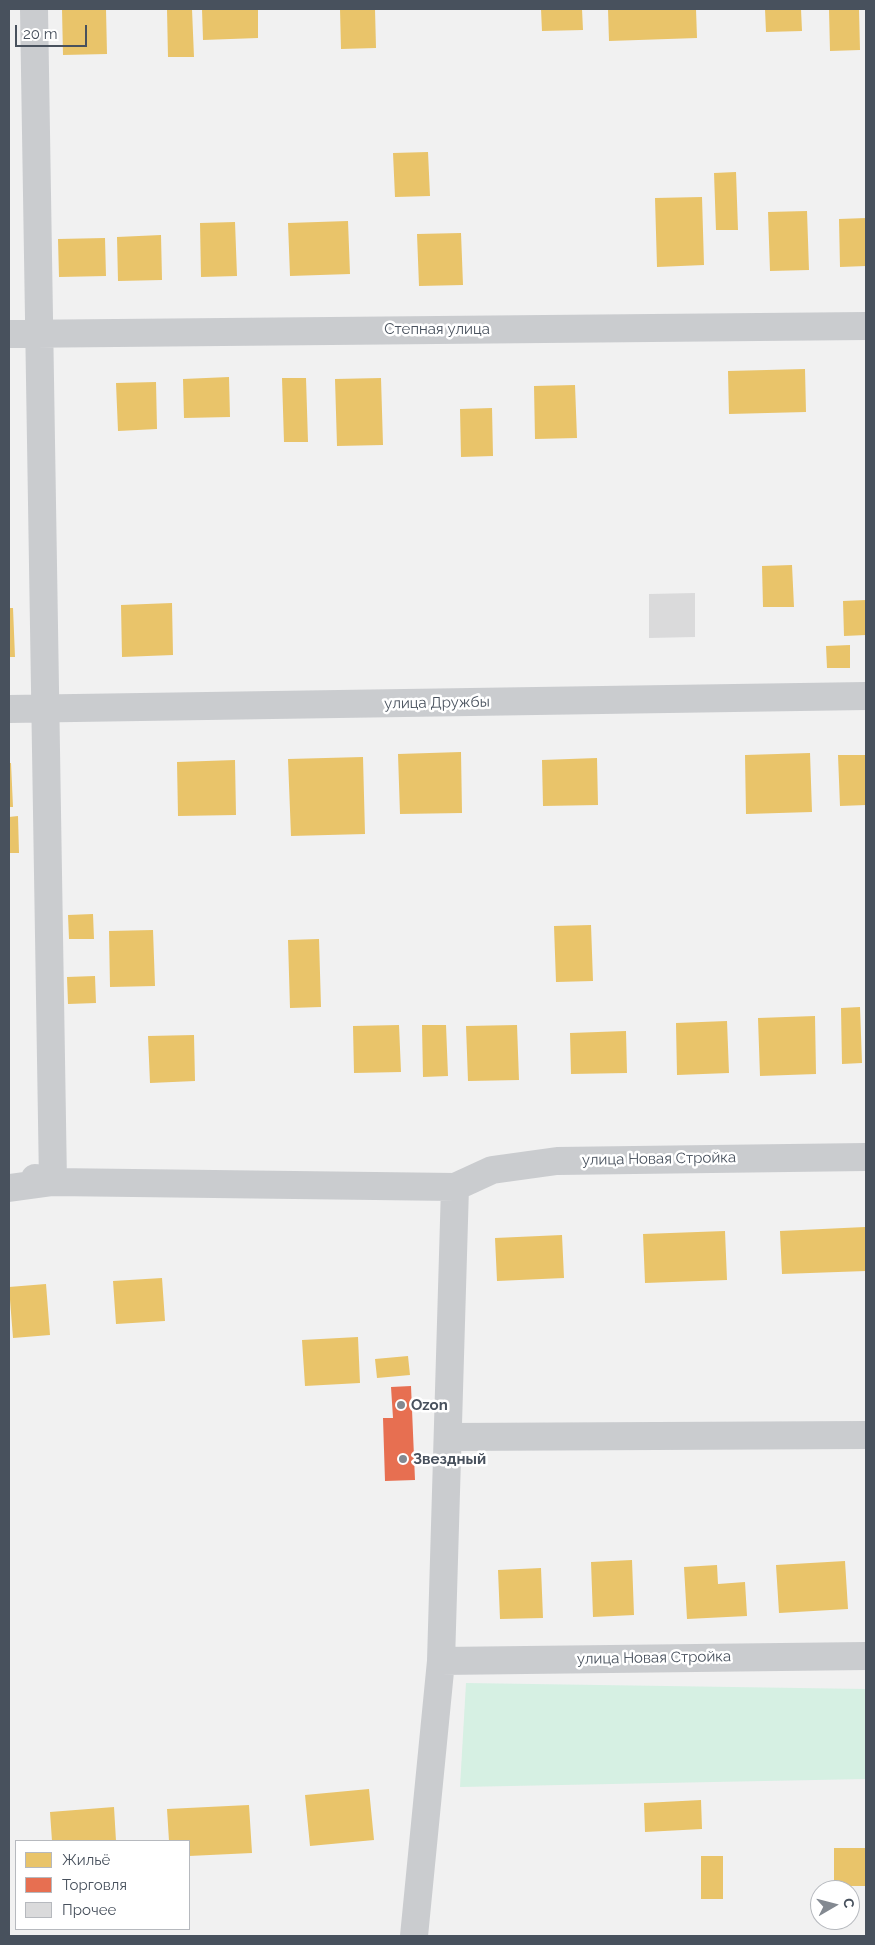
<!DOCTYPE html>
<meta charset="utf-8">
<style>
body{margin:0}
#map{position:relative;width:875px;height:1945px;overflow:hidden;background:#f1f1f1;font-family:Raleway,sans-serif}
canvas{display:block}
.frame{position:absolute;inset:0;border:10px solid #48515d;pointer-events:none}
.legend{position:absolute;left:15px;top:1840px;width:175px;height:90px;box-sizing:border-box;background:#fff;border:1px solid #b6b9be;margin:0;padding:6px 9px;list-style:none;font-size:15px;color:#48515d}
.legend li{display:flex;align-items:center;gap:10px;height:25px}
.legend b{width:25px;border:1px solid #b6b9be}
.north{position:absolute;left:810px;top:1880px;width:50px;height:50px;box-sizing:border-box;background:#fff;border:1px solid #b6b9be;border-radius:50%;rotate:82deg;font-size:14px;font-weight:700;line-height:20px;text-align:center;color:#48515d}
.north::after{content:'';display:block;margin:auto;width:18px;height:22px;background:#838991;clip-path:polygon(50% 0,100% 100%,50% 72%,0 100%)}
.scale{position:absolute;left:15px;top:25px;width:72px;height:22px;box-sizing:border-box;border:2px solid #48515d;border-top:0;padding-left:6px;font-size:15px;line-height:18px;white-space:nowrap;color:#48515d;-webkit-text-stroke:4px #fff;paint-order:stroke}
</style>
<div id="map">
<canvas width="875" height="1945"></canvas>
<div class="frame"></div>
<ul class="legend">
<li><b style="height:14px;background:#e9c46a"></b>Жильё</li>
<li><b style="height:14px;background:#e76f51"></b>Торговля</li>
<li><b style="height:14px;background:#dadadb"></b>Прочее</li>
</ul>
<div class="north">С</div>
<div class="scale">20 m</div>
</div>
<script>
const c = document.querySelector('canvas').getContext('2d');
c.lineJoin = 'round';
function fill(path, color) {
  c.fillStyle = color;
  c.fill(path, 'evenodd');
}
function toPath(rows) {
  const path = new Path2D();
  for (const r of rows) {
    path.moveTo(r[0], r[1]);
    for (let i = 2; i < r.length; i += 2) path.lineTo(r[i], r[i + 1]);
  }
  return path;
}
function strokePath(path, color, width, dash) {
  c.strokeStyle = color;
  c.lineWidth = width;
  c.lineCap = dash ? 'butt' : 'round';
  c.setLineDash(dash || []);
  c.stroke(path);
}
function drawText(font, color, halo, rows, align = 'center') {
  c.font = font + ' Raleway,sans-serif';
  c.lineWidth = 5;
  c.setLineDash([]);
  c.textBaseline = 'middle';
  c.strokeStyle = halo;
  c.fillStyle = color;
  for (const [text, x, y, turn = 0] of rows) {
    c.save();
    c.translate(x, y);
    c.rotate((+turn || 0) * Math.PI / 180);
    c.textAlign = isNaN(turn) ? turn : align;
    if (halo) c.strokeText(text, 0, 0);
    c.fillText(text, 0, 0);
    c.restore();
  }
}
fill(toPath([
 [466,1683,866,1689,866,1779,460,1787]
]), '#d6f0e3');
fill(toPath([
 [62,9,106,9,107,54,63,55],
 [167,9,192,9,194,57,168,57],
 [202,9,258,9,258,38,203,40],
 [340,9,375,9,376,48,341,49],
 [541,9,582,9,583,30,542,31],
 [608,9,696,9,697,38,609,41],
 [765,9,801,9,802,31,766,32],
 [829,9,859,9,860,50,830,51],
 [428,152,430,196,395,197,393,153],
 [736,172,738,230,716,230,714,173],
 [702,197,704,265,657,267,655,198],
 [807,211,809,270,770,271,768,212],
 [866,218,866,266,840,267,839,219],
 [348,221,350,274,290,276,288,223],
 [235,222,237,276,201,277,200,223],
 [461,233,463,285,419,286,417,234],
 [161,235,162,280,118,281,117,237],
 [105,238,106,276,59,277,58,239],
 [805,369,806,412,729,414,728,371],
 [229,377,230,417,184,418,183,379],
 [282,378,306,378,308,442,284,442],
 [381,378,383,445,337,446,335,379],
 [156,382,157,429,118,431,116,383],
 [575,385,577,438,535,439,534,386],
 [492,408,493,456,461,457,460,409],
 [792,565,794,607,763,607,762,566],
 [866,600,866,635,844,636,843,601],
 [172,603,173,655,122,657,121,605],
 [9,608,13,608,15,657,9,657],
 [850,645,850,668,827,668,826,646],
 [461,752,462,813,400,814,398,754],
 [810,753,812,812,746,814,745,755],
 [838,755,866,755,866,805,840,806],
 [363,757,365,834,291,836,288,759],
 [597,758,598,805,543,806,542,760],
 [235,760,236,815,178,816,177,762],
 [9,763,11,763,13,807,9,807],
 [18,816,19,853,9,853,9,817],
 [93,914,94,939,69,939,68,915],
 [591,925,593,981,556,982,554,926],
 [153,930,155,986,110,987,109,931],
 [319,939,321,1007,290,1008,288,940],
 [95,976,96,1003,68,1004,67,977],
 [860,1007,862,1063,842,1064,841,1008],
 [815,1016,816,1074,760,1076,758,1018],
 [727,1021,729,1073,677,1075,676,1023],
 [399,1025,401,1072,354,1073,353,1026],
 [422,1025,446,1025,448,1076,423,1077],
 [517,1025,519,1080,468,1081,466,1026],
 [626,1031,627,1073,571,1074,570,1033],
 [194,1035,195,1081,150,1083,148,1036],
 [865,1227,866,1271,782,1274,780,1231],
 [725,1231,727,1280,645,1283,643,1234],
 [562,1235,564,1278,497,1281,495,1238],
 [162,1278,165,1321,116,1324,113,1281],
 [46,1284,50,1335,13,1338,9,1287],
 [358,1337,360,1383,305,1386,302,1340],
 [408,1356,410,1375,377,1378,375,1359],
 [632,1560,634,1615,593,1617,591,1562],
 [845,1561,848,1609,779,1613,776,1565],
 [717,1565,718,1584,745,1582,747,1616,687,1619,684,1567],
 [541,1568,543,1618,500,1619,498,1570],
 [369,1789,374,1840,310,1846,305,1795],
 [701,1800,702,1829,645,1832,644,1803],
 [249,1805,252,1853,189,1856,189,1841,169,1841,167,1809],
 [114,1807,116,1841,52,1841,50,1812],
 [834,1848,865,1848,865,1886,834,1886],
 [701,1856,723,1856,723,1899,701,1899]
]), '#e9c46a');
fill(toPath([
 [411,1386,415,1480,385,1481,383,1418,393,1418,391,1387]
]), '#e76f51');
fill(toPath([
 [695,593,695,637,649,638,649,594]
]), '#dadadb');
strokePath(toPath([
 [9,334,866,326],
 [9,709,866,696],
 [35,1178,53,1182,455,1187,492,1170,557,1161,866,1157],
 [9,1188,53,1182,34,9],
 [448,1437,866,1435],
 [441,1661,866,1656],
 [414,1936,441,1661,455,1187]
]), '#cacccf', 28);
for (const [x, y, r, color] of [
 [401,1405,5,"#838991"],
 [403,1459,5,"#838991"]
]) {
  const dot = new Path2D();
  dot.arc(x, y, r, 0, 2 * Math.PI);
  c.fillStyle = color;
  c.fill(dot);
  strokePath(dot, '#fff', 2);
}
drawText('15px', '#48515d', '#fff', [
 ["Степная улица",437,329],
 ["улица Дружбы",437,703,-1],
 ["улица Новая Стройка",659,1159,-1],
 ["улица Новая Стройка",654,1658,-1]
]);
drawText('bold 15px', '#48515d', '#fff', [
 ["Ozon",411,1405],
 ["Звездный",413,1459]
], 'left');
</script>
